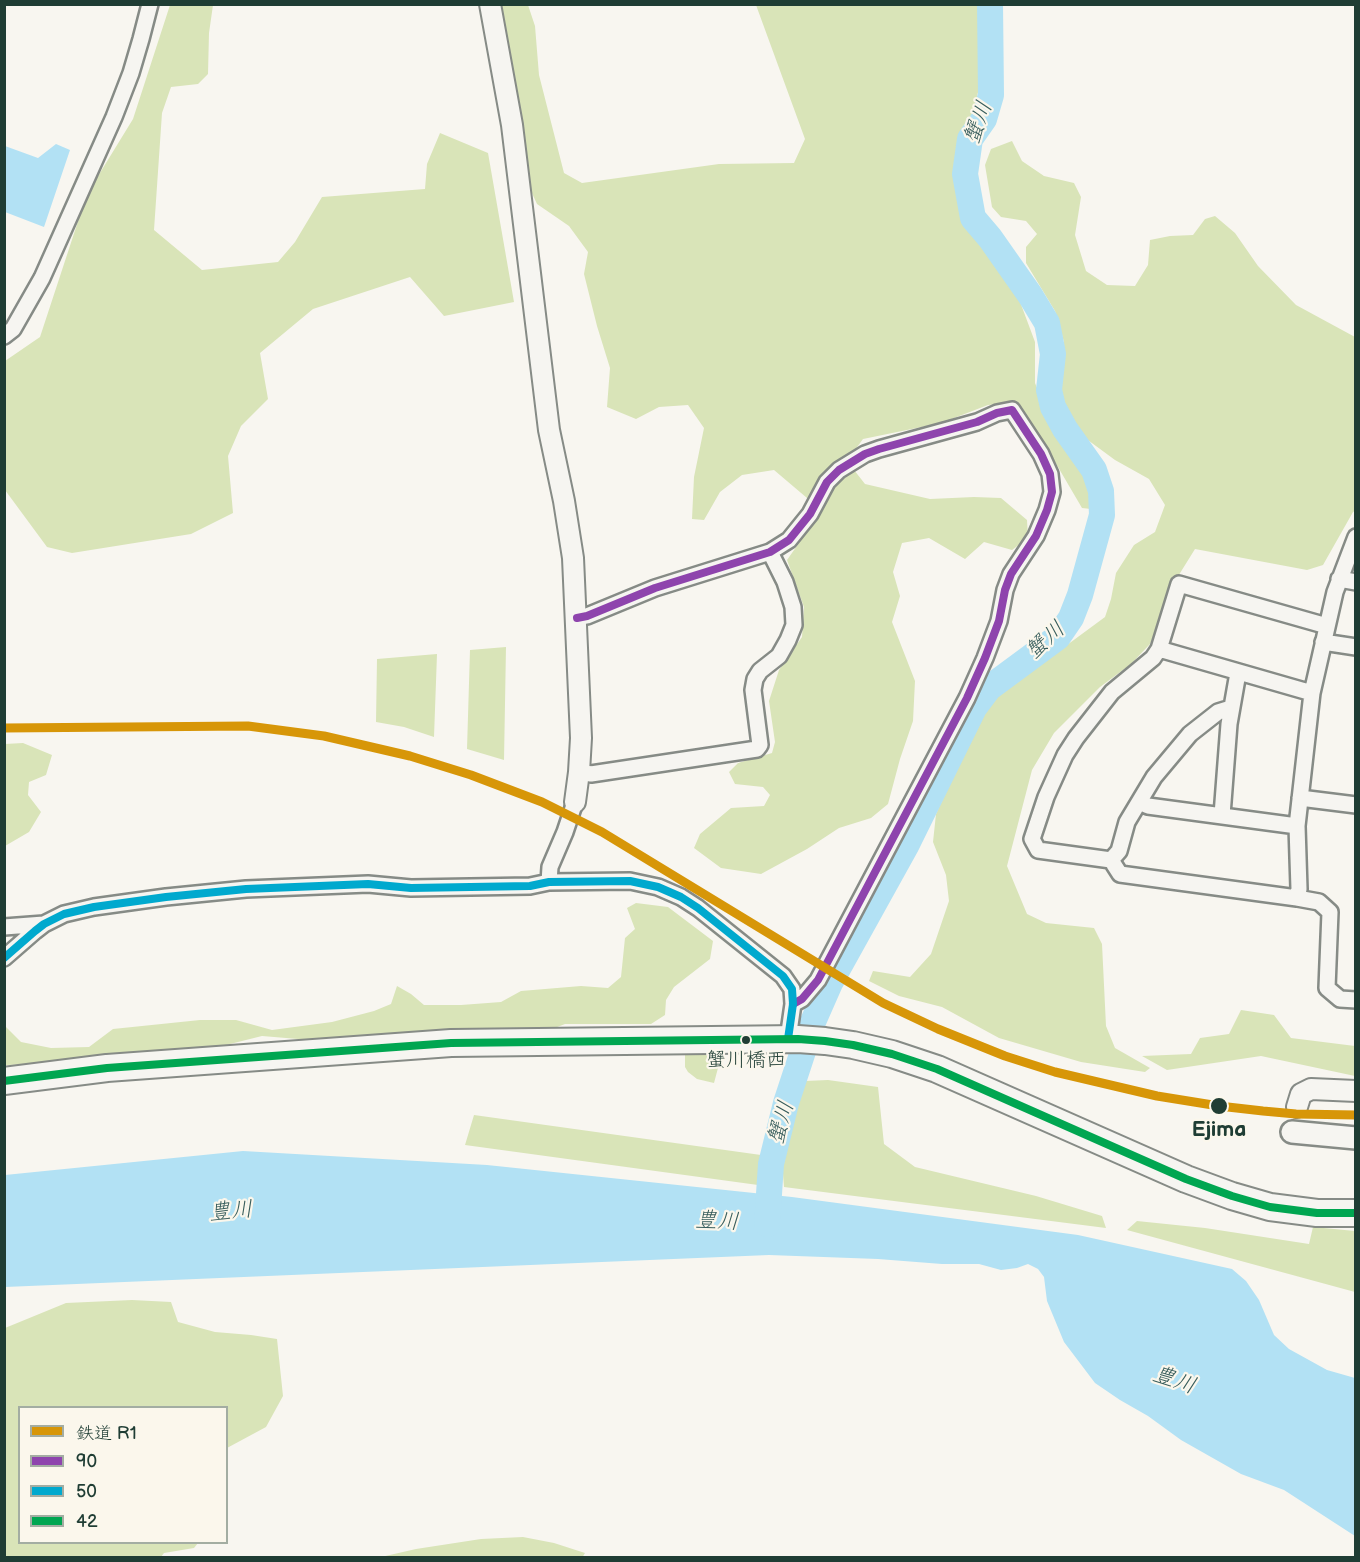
<!DOCTYPE html>
<meta charset="utf-8">
<style>
body{margin:0}
#map{position:relative;width:1360px;height:1562px;overflow:hidden;background:#f8f6f0;font-family:"Balsamiq Sans","Klee One",sans-serif}
canvas{display:block}
.frame{position:absolute;inset:0;border:6px solid #1f3d34;pointer-events:none}
.legend{position:absolute;left:18px;top:1406px;width:210px;height:138px;box-sizing:border-box;background:#fbf7ec;border:2px solid #a3ada2;margin:0;padding:8px 10px;list-style:none;font-size:18px;color:#1f3d34}
.legend li{display:flex;align-items:center;gap:12px;height:30px}
.legend b{width:30px;border:2px solid #a3ada2}
</style>
<div id="map">
<canvas width="1360" height="1562"></canvas>
<div class="frame"></div>
<ul class="legend">
<li><b style="height:8px;background:#d79608"></b>鉄道 R1</li>
<li><b style="height:8px;background:#8e44ad"></b>90</li>
<li><b style="height:8px;background:#00a9ce"></b>50</li>
<li><b style="height:8px;background:#00a651"></b>42</li>
</ul>
</div>
<script>
const c = document.querySelector('canvas').getContext('2d');
c.lineJoin = 'round';
function fill(path, color) {
  c.fillStyle = color;
  c.fill(path, 'evenodd');
}
function toPath(rows) {
  const path = new Path2D();
  for (const r of rows) {
    path.moveTo(r[0], r[1]);
    for (let i = 2; i < r.length; i += 2) path.lineTo(r[i], r[i + 1]);
  }
  return path;
}
function strokePath(path, color, width, dash) {
  c.strokeStyle = color;
  c.lineWidth = width;
  c.lineCap = dash ? 'butt' : 'round';
  c.setLineDash(dash || []);
  c.stroke(path);
}
function drawText(font, color, halo, rows, align = 'center') {
  c.font = font + ' "Balsamiq Sans","Klee One",sans-serif';
  c.lineWidth = 4.5;
  c.setLineDash([]);
  c.textBaseline = 'middle';
  c.strokeStyle = halo;
  c.fillStyle = color;
  for (const [text, x, y, turn = 0] of rows) {
    c.save();
    c.translate(x, y);
    c.rotate((+turn || 0) * Math.PI / 180);
    c.textAlign = isNaN(turn) ? turn : align;
    if (halo) c.strokeText(text, 0, 0);
    c.fillText(text, 0, 0);
    c.restore();
  }
}
fill(toPath([
 [170,5,213,5,209,33,208,74,198,84,171,87,162,113,154,230,202,270,278,262,295,242,322,197,425,189,427,164,440,133,488,153,514,302,444,316,410,277,313,309,260,353,268,399,241,426,228,456,233,513,191,534,72,553,47,547,5,490,5,361,40,337,87,194,133,119],
 [496,5,528,5,535,26,539,75,564,173,582,183,719,164,794,163,805,139,756,5,981,5,982,76,972,117,960,139,960,183,967,217,974,233,1019,299,1035,342,1035,383,1052,425,1085,474,1093,498,1091,509,1082,508,1041,438,1013,403,988,405,941,423,863,439,847,461,865,484,930,499,974,497,1001,498,1027,520,1028,538,1012,550,984,542,965,559,929,538,902,543,893,572,900,596,892,622,915,681,913,721,900,759,888,804,871,818,839,828,807,849,761,874,721,868,694,848,700,834,731,808,764,806,770,795,763,787,735,784,729,772,738,763,772,753,775,742,769,701,779,670,802,637,804,607,787,560,818,516,807,498,774,470,742,475,720,492,704,520,692,519,694,477,704,428,688,405,659,407,636,419,607,407,610,368,597,326,584,274,588,252,569,226,537,204,525,178],
 [1012,141,1022,161,1044,176,1074,183,1081,197,1075,235,1086,271,1107,285,1135,286,1148,265,1150,240,1170,236,1193,235,1205,219,1215,216,1235,233,1258,266,1296,305,1355,337,1355,511,1353,512,1323,565,1307,570,1195,549,1177,578,1150,644,1131,664,1100,687,1054,733,1032,770,1007,866,1027,914,1046,923,1094,928,1102,944,1106,1026,1115,1048,1150,1068,1145,1072,1081,1062,999,1038,942,1007,899,996,869,981,873,971,910,977,931,954,949,901,946,875,933,842,936,814,984,708,1010,687,1105,617,1111,599,1116,573,1134,545,1155,532,1165,505,1149,479,1115,460,1081,435,1063,410,1059,379,1064,342,1055,311,1026,263,1026,247,1037,234,1026,221,1001,217,992,207,985,165,991,149],
 [506,647,504,760,467,749,470,650],
 [437,654,434,737,404,727,376,722,377,659],
 [23,743,52,755,46,775,29,782,28,795,41,812,29,832,5,846,5,744],
 [636,903,668,907,713,941,710,959,674,987,666,1000,665,1015,651,1024,565,1024,547,1031,357,1041,310,1040,262,1036,202,1051,129,1054,43,1064,5,1065,4,1025,21,1042,51,1048,89,1047,113,1029,200,1020,236,1020,272,1030,332,1022,374,1011,391,1004,397,986,411,994,424,1005,461,1005,501,1002,521,991,581,986,608,988,621,977,625,938,635,929,627,908],
 [1241,1010,1274,1015,1291,1038,1355,1046,1355,1076,1261,1056,1167,1070,1142,1056,1191,1054,1200,1038,1229,1034],
 [685,1053,722,1053,714,1083,697,1079,688,1072,685,1067],
 [828,1080,878,1087,884,1144,915,1167,1036,1196,1102,1216,1106,1228,784,1187,782,1162,805,1081],
 [474,1115,761,1155,758,1185,465,1145],
 [1137,1221,1205,1228,1309,1244,1313,1227,1355,1231,1355,1292,1127,1230],
 [132,1300,171,1302,178,1322,215,1332,251,1335,277,1339,283,1396,266,1427,227,1448,226,1408,20,1408,20,1542,198,1543,194,1548,164,1553,161,1557,5,1557,5,1328,66,1303],
 [523,1537,554,1543,585,1553,582,1558,381,1557,416,1549,481,1539]
]), '#d9e4b8');
fill(toPath([
 [56,144,70,150,44,227,5,212,5,146,38,158],
 [243,1151,487,1165,792,1197,1078,1235,1232,1269,1246,1281,1259,1300,1274,1335,1289,1349,1327,1370,1355,1378,1355,1536,1284,1490,1241,1474,1181,1440,1148,1416,1120,1400,1095,1383,1064,1342,1047,1301,1044,1277,1038,1269,1028,1264,1017,1268,1001,1270,979,1264,942,1264,878,1259,769,1255,5,1287,5,1175]
]), '#b2e1f4');
strokePath(toPath([
 [767,1224,771,1164,786,1103,812,1024,830,983,906,846,974,708,989,688,1058,637,1071,618,1080,595,1102,515,1101,491,1094,470,1065,429,1053,407,1049,390,1053,354,1047,323,1030,295,990,238,973,218,965,174,970,139,984,119,991,95,990,4]
]), '#b2e1f4', 26);
const minor = toPath([
 [4,336,13,329,42,278,114,117,131,73,141,39,150,4],
 [1356,537,1335,592,1312,693,1297,826,1299,889,1297,898,1319,902,1330,912,1327,988,1340,999,1356,1000],
 [1339,579,1356,582],
 [577,618,587,616,655,588,770,552,789,540,810,514,827,482,839,470,865,454,879,449,977,422,997,413,1012,410,1041,454,1050,474,1052,492,1047,510,1036,536,1011,574,1005,590,999,621,985,658,967,698,818,980,802,999,793,1004],
 [1323,642,1356,647],
 [1159,649,1179,584,1327,626],
 [1231,708,1218,712,1190,734,1154,777,1127,822,1119,851,1111,860,1038,850,1032,839,1046,797,1065,755,1076,738,1112,692,1153,658,1159,649,1312,693],
 [579,772,591,774,757,749,760,745,753,690,755,679,760,671,779,656,788,640,794,625,793,607,785,582,770,552],
 [1300,798,1356,805],
 [1139,802,1148,806,1297,826],
 [1222,815,1229,724,1238,673],
 [1111,860,1120,874,1297,898],
 [549,882,550,867,565,832,575,802],
 [4,927,44,924],
 [4,958,35,931,44,924,64,914,94,907,166,897,246,889,368,884,411,888,530,886,549,882,630,881,658,887,681,897,698,908,783,976,792,989,793,1004,788,1039]
]);
const tertiary = toPath([
 [490,4,512,125,549,430,564,501,573,558,581,738,579,772,575,802],
 [1297,1107,1301,1094,1311,1089,1356,1091]
]);
const secondary = toPath([
 [1292,1132,1356,1138]
]);
const trunk = toPath([
 [4,1081,107,1068,451,1043,798,1039,825,1041,853,1045,892,1054,937,1069,1186,1179,1232,1196,1270,1207,1317,1213,1356,1213]
]);
strokePath(minor, '#868b86', 20);
strokePath(tertiary, '#868b86', 24);
strokePath(secondary, '#868b86', 26);
strokePath(trunk, '#868b86', 30);
strokePath(minor, '#f6f5f1', 15);
strokePath(tertiary, '#f6f5f1', 20);
strokePath(secondary, '#f6f5f1', 21);
strokePath(trunk, '#f6f5f1', 26);
strokePath(toPath([
 [577,618,587,616,655,588,770,552,789,540,810,514,827,482,839,470,865,454,879,449,977,422,997,413,1012,410,1041,454,1050,474,1052,492,1047,510,1036,536,1011,574,1005,590,999,621,985,658,967,698,818,980,802,999,793,1004]
]), '#8e44ad', 8);
strokePath(toPath([
 [4,958,35,931,44,924,64,914,94,907,166,897,246,889,368,884,411,888,530,886,549,882,630,881,658,887,681,897,698,908,783,976,792,989,793,1004,788,1039]
]), '#00a9ce', 8);
strokePath(toPath([
 [4,1081,107,1068,451,1043,798,1039,825,1041,853,1045,892,1054,937,1069,1186,1179,1232,1196,1270,1207,1317,1213,1356,1213]
]), '#00a651', 8);
strokePath(toPath([
 [4,728,248,726,324,736,410,756,471,775,542,802,602,832,883,1003,938,1029,1005,1056,1055,1072,1157,1096,1219,1106,1263,1111,1296,1114,1356,1115]
]), '#d79608', 9);
for (const [x, y, r, color] of [
 [746,1040,5,"#1f3d34"],
 [1219,1106,9,"#1f3d34"]
]) {
  const dot = new Path2D();
  dot.arc(x, y, r, 0, 2 * Math.PI);
  c.fillStyle = color;
  c.fill(dot);
  strokePath(dot, '#fbf7ec', 2);
}
drawText('20px', '#1f3d34', '#fbf7ec', [
 ["蟹川橋西",746,1061]
]);
drawText('bold 21px', '#1f3d34', '#fbf7ec', [
 ["Ejima",1219,1131]
]);
drawText('italic 22px', '#365c5b', '#fbf7ec', [
 ["蟹川",979,123,-70],
 ["蟹川",1046,641,-42],
 ["蟹川",782,1123,-74],
 ["豊川",231,1212,-5],
 ["豊川",717,1222,3],
 ["豊川",1174,1381,19]
]);
</script>
